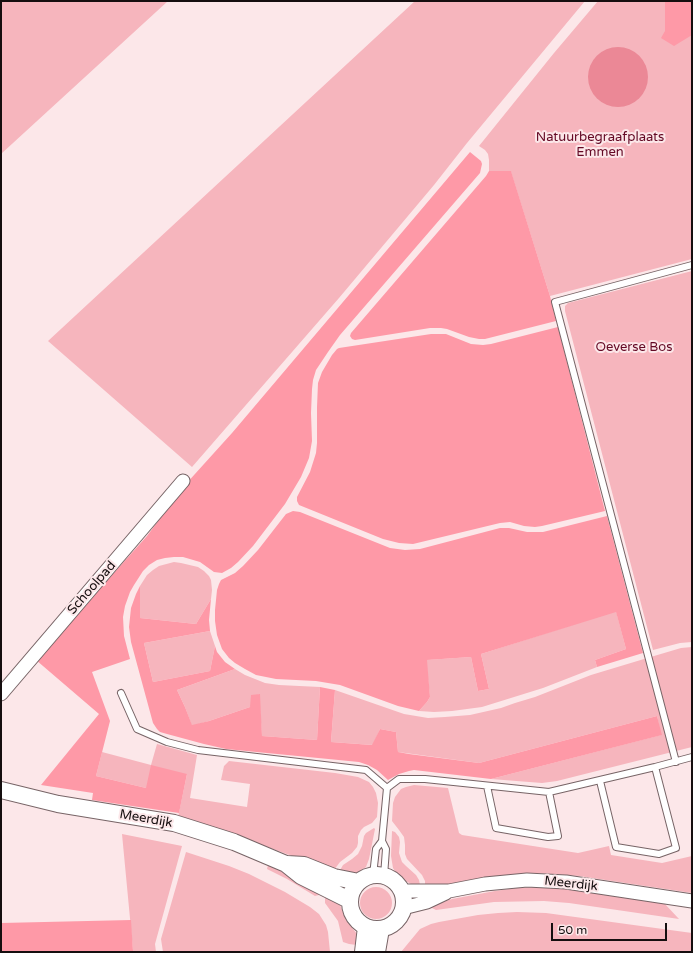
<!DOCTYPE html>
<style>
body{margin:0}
#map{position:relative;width:693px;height:953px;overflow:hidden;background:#fce7e9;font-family:"Varela Round",sans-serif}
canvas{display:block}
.frame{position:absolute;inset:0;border:2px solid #150e0f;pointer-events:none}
.scale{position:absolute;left:551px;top:923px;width:116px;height:18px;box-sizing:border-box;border:2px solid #150e0f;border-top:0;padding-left:5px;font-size:12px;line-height:14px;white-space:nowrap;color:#150e0f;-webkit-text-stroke:3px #fce7e9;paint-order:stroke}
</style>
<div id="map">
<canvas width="693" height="953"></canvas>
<div class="frame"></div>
<div class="scale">50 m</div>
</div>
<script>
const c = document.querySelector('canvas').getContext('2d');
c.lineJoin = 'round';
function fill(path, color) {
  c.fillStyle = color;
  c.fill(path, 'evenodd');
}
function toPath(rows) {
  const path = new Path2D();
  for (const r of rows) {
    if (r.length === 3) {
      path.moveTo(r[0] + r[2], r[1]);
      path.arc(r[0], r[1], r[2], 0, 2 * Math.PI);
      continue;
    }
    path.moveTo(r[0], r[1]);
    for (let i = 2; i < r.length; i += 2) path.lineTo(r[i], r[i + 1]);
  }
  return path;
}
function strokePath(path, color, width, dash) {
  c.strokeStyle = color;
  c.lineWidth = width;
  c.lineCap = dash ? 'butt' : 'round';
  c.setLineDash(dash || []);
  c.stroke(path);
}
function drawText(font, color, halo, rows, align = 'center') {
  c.font = font + ' "Varela Round",sans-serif';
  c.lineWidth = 4;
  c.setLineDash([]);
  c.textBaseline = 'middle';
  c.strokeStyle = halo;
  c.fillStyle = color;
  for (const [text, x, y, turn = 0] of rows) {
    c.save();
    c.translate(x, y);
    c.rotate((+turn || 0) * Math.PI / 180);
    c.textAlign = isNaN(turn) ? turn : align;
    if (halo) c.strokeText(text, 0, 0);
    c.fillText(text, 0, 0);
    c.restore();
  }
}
fill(toPath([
 [1,1,168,1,1,154],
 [415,1,585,1,467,143,434,185,339,298,192,467,48,341],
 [598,1,692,1,692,259,550,296,511,172,489,171,489,160,488,154,485,150,479,146,554,53],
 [692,271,692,642,680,643,653,650,565,311,565,306,568,303],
 [174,562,181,563,198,567,204,571,209,576,211,580,212,590,211,599,196,624,140,618,140,586,147,575,153,570,159,566],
 [616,611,626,649,595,660,597,667,543,688,482,707,452,711,434,712,419,711,427,702,430,697,426,660,471,657,478,691,489,689,481,654],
 [210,631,215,646,210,671,153,682,144,643],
 [692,647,692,747,557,781,542,783,491,779,661,735,657,716,479,763,398,752,396,732,380,729,373,745,331,742,335,690,404,714,428,718,445,717,470,715,501,708,515,703,535,697,591,675,644,659,681,648],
 [235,669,245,675,265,683,279,685,320,687,317,740,262,736,259,694,250,707,209,721,192,726,185,707,177,690],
 [157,744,197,755,190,798,247,807,250,784,221,780,224,766,229,761,335,773,358,777,369,782,373,787,376,793,378,803,377,817,372,823,364,827,361,830,358,836,358,843,357,847,352,853,340,862,334,870,333,871,213,827,178,817,187,774,146,788,96,776,102,752,151,765],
 [414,785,448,788,459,833,462,835,578,853,609,846,611,855,662,863,692,856,692,893,579,876,539,873,492,877,448,885,425,886,425,881,422,875,407,859,405,854,405,845,404,837,399,830,392,821,393,803,395,797,401,789,406,787],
 [374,828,375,829,369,859,366,867,357,873,339,872,343,865,352,859,358,854,362,846,364,836,366,833],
 [392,831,395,832,399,837,400,842,399,853,402,862,406,866,416,875,419,880,420,885,411,884,402,879,396,873,393,868,391,856],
 [122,834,182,846,155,944,156,952,119,952,133,950],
 [186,852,229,866,249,874,285,892,310,907,319,914,326,925,328,932,330,952,163,952,161,939],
 [268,865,322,891,319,895,315,896,287,879,267,869],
 [537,887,570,889,664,903,679,919,569,903,544,901,494,902,436,910,432,908,430,906,452,899,495,891,516,888],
 [376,903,16],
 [327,894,339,902,346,920,357,934,357,945,349,944,343,942,338,921,325,903,325,897],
 [517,912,546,913,692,933,692,952,401,952,420,929,431,924,439,922,478,915,498,913]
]), '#f6b5bd');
fill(toPath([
 [665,1,692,1,692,35,674,46,661,38,665,31],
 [470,152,481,161,482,164,480,173,340,335,328,352,316,370,313,380,312,389,311,413,312,441,309,458,301,477,285,504,253,546,238,562,231,568,222,573,214,572,200,562,183,557,174,557,165,558,157,560,149,565,143,571,134,585,130,592,125,606,123,617,124,636,130,659,92,672,110,721,96,776,146,788,151,765,187,774,179,813,92,800,93,793,41,785,99,714,36,660,147,536,185,485,232,433],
 [489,171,511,171,550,296,556,321,485,339,479,339,469,337,447,329,441,328,430,328,355,340,352,339,350,336,351,333,486,176],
 [558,327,605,511,542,526,535,527,524,526,510,522,500,523,413,544,399,543,383,539,299,505,297,501,297,497,310,472,316,453,317,443,317,407,318,383,322,372,332,355,337,349,339,348,431,334,446,334,471,344,483,345,491,344],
 [293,511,300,512,390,548,405,550,420,549,500,528,509,528,527,532,543,532,607,516,643,653,597,667,595,660,626,649,616,612,481,654,489,689,478,691,471,657,427,660,430,697,427,702,419,711,398,706,340,685,316,681,276,679,256,675,245,669,235,663,229,658,222,649,217,635,215,621,215,610,217,590,219,584,221,580,235,573,243,566,258,550,286,514],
 [140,586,140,618,196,624,211,599,209,620,210,631,144,643,153,682,210,671,215,646,217,652,225,662,235,669,177,690,185,707,192,725,209,721,250,707,251,695,260,694,262,736,317,740,320,687,335,690,331,742,372,745,380,729,396,732,398,752,409,754,479,763,657,716,662,735,491,779,414,770,409,771,399,774,388,780,377,770,368,765,359,762,226,749,204,744,167,734,160,732,157,729,153,723,131,642,129,627,131,608,136,594],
 [131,920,133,951,119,952,1,952,1,923]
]), '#fe99a7');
fill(toPath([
 [618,77,30]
]), '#eb8896');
const service = toPath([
 [121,693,137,729,167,742,198,750,366,770,387,788],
 [676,762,555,302,692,265],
 [600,781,616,847,659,854,676,848,655,767],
 [487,786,496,828,548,837,558,836,549,792],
 [382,841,386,849,384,876],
 [373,875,376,849,382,841,387,788,399,779,425,779,549,792,655,767,692,757]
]);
const minor = toPath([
 [1,694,183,481],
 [401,891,449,891,485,884,527,880,566,882,692,901],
 [403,908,427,902,446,893]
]);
const tertiary = toPath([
 [1,790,58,804,174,823,234,842,286,864,301,876,349,900],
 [287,864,304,865,334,877,359,882],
 [377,902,27],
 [363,952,366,927],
 [377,952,381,929]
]);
strokePath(service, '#776466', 8);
strokePath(minor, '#776466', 15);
strokePath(tertiary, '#776466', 18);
strokePath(service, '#fff', 6);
strokePath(minor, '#fff', 13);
strokePath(tertiary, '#fff', 16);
drawText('13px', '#640925', '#fce7e9', [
 ["Natuurbegraafplaats",600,138],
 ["Emmen",600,153],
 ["Oeverse Bos",634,348]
]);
drawText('13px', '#150e0f', '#fce7e9', [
 ["Schoolpad",92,588,-49],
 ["Meerdijk",146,819,10],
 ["Meerdijk",571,884,6]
]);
</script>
